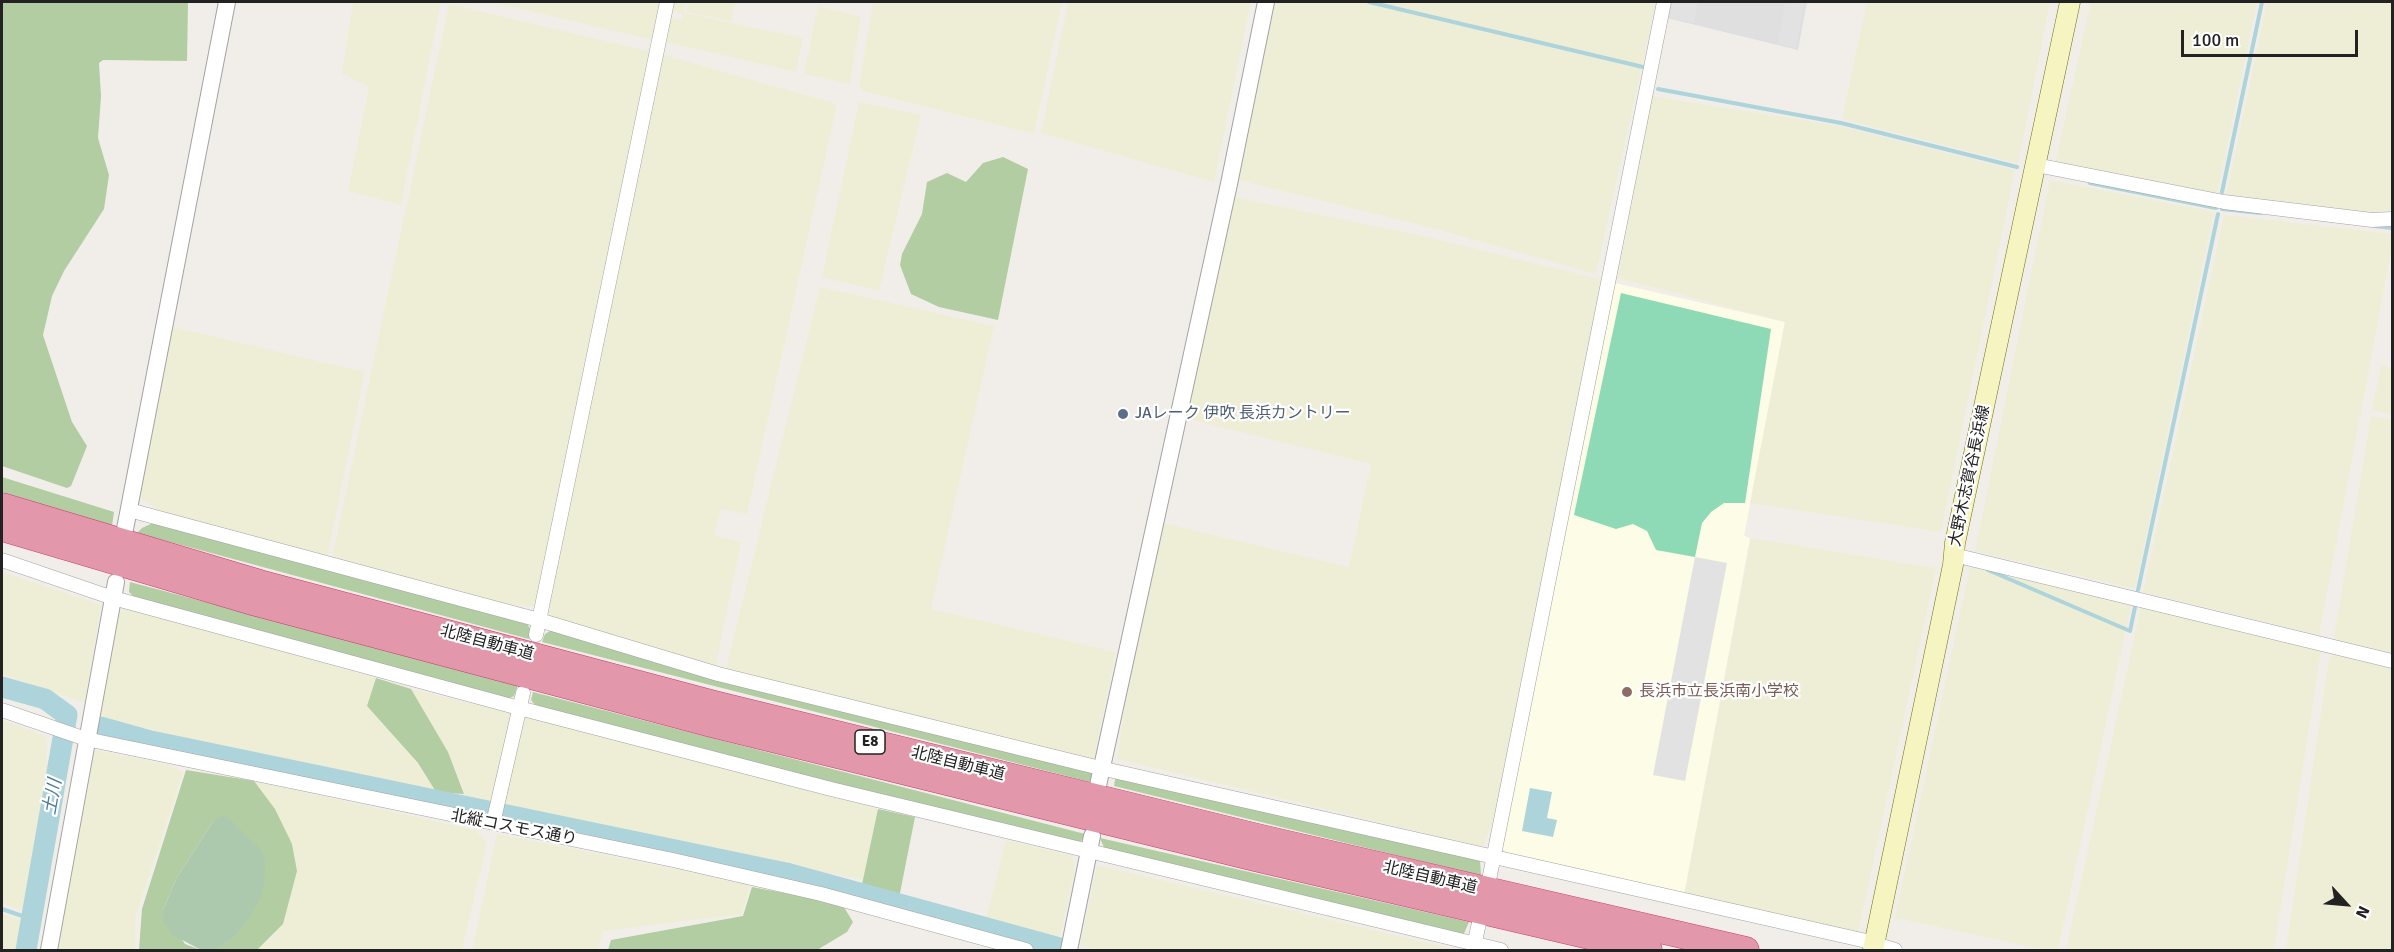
<!DOCTYPE html>
<meta charset="utf-8">
<style>
body{margin:0}
#map{position:relative;width:2394px;height:952px;overflow:hidden;background:#f1eee9;font-family:Signika,sans-serif}
canvas{display:block}
.frame{position:absolute;inset:0;border:3px solid #222;pointer-events:none}
.north{position:absolute;left:2316px;top:874px;width:60px;height:60px;-webkit-text-stroke:4px #fff;paint-order:stroke;rotate:116deg;font-size:16px;font-weight:700;line-height:24px;text-align:center;color:#222}
.north::after{content:'';display:block;margin:auto;width:21px;height:27px;background:#222;clip-path:polygon(50% 0,100% 100%,50% 72%,0 100%)}
.scale{position:absolute;left:2181px;top:30px;width:177px;height:27px;box-sizing:border-box;border:3px solid #222;border-top:0;padding-left:8px;font-size:18px;line-height:21px;white-space:nowrap;color:#222;-webkit-text-stroke:4px #fff;paint-order:stroke}
</style>
<div id="map">
<canvas width="2394" height="952"></canvas>
<div class="frame"></div>
<div class="north">N</div>
<div class="scale">100 m</div>
</div>
<script>
const c = document.querySelector('canvas').getContext('2d');
c.lineJoin = 'round';
function fill(path, color) {
  c.fillStyle = color;
  c.fill(path, 'evenodd');
}
function toPath(rows) {
  const path = new Path2D();
  for (const r of rows) {
    path.moveTo(r[0], r[1]);
    for (let i = 2; i < r.length; i += 2) path.lineTo(r[i], r[i + 1]);
  }
  return path;
}
function strokePath(path, color, width, dash) {
  c.strokeStyle = color;
  c.lineWidth = width;
  c.lineCap = dash ? 'butt' : 'round';
  c.setLineDash(dash || []);
  c.stroke(path);
}
function drawText(font, color, halo, rows, align = 'center') {
  c.font = font + ' Signika,"Noto Sans JP",sans-serif';
  c.lineWidth = 4.5;
  c.setLineDash([]);
  c.textBaseline = 'middle';
  c.strokeStyle = halo;
  c.fillStyle = color;
  for (const [text, x, y, turn = 0] of rows) {
    c.save();
    c.translate(x, y);
    c.rotate((+turn || 0) * Math.PI / 180);
    c.textAlign = isNaN(turn) ? turn : align;
    if (halo) c.strokeText(text, 0, 0);
    c.fillText(text, 0, 0);
    c.restore();
  }
}
fill(toPath([
 [1670,2,1807,2,1798,50,1667,18]
]), '#e0dfdf');
fill(toPath([
 [1615,283,1785,322,1744,536,1750,538,1684,896,1507,853,1500,847]
]), '#fdfce6');
fill(toPath([
 [353,2,441,2,401,205,348,191,369,87,342,74],
 [492,2,663,2,655,37,652,40],
 [671,2,686,2,684,13,803,38,796,72,664,42,669,17,682,20,683,13,669,10],
 [688,2,736,2,731,21,686,12],
 [873,2,1062,2,1034,134,863,91,859,86],
 [1068,2,1251,2,1214,182,1041,133],
 [1273,2,1656,2,1596,274,1429,227,1238,180],
 [1867,2,2050,2,2018,164,1842,119],
 [2091,2,2257,2,2217,195,2055,163],
 [2267,2,2392,2,2392,210,2372,215,2226,197],
 [449,4,661,54,837,104,747,514,721,509,714,536,741,542,715,670,545,625,535,607,504,603,332,558],
 [818,6,861,17,850,84,804,74],
 [1651,96,1840,126,2015,170,1941,532,1750,503,1785,322,1618,278],
 [859,102,921,115,879,291,822,277],
 [2050,180,2214,212,2135,589,1975,551],
 [1224,195,1423,236,1603,280,1494,818,1483,847,1117,759,1154,521,1349,567,1371,464,1176,416],
 [2224,215,2392,234,2392,247,2319,635,2143,592],
 [820,287,994,326,931,609,1116,652,1093,762,725,672],
 [173,327,365,372,327,558,162,512,139,497],
 [2381,365,2392,368,2392,415,2372,410],
 [2371,416,2392,420,2392,654,2341,642,2334,636],
 [1751,538,1936,568,1858,934,1684,896],
 [1970,567,2131,605,2058,950,2047,950,1895,918],
 [2,572,101,605,85,703,2,674],
 [125,607,376,678,367,706,418,764,436,792,171,735,96,715,118,613],
 [2141,607,2321,651,2274,950,2066,950],
 [2334,653,2392,669,2392,950,2286,950,2329,658],
 [411,689,514,714,493,803,467,799,448,752],
 [524,716,878,809,863,880,503,807],
 [2,720,48,737,46,756,49,774,25,911,2,903],
 [95,750,169,765,183,773,135,918,135,950,56,950,89,754],
 [254,781,475,830,487,843,462,950,257,950,276,933,297,871,292,844,275,809],
 [497,834,750,884,742,914,603,931,598,950,472,950],
 [1006,840,1073,856,1074,873,1060,937,986,918],
 [1097,865,1458,950,1102,950,1080,945],
 [2,914,21,920,15,950,2,950]
]), '#eeeed6');
fill(toPath([
 [2,2,188,2,187,61,103,60,99,63,101,96,98,138,109,175,104,209,64,271,52,296,43,335,72,422,87,446,71,486,67,488,2,466],
 [1003,157,1028,169,998,320,939,307,911,294,900,265,902,254,922,214,927,182,947,173,966,182,983,163],
 [2,477,114,512,112,526,2,492],
 [155,522,526,622,531,630,529,639,137,533,142,528],
 [130,582,518,685,514,696,504,701,139,602,129,592],
 [555,628,1093,771,1094,783,542,642,545,634],
 [376,678,411,689,448,752,464,794,436,792,418,763,367,706],
 [533,692,1085,834,1081,841,1074,844,539,710,531,700],
 [186,770,254,781,275,809,292,844,297,871,283,924,257,950,210,950,229,941,213,821,176,879,163,910,185,944,201,950,139,950,142,909],
 [1116,774,1480,859,1481,876,1114,786],
 [878,809,915,817,899,898,861,889],
 [1100,838,1469,922,1462,938,1106,852],
 [752,887,842,904,853,922,847,932,817,950,608,950,611,940,743,916]
]), '#b1cda1');
fill(toPath([
 [221,816,227,817,262,851,265,862,264,884,260,899,244,925,229,941,215,949,201,950,173,935,163,921,163,910,176,879,213,821]
]), '#acc9ae');
fill(toPath([
 [1621,293,1771,329,1745,503,1724,503,1711,512,1702,523,1695,557,1656,550,1647,531,1633,524,1616,529,1574,515]
]), '#8edab7');
fill(toPath([
 [1671,2,1698,2,1694,23,1669,18],
 [1785,2,1805,2,1796,48,1778,43],
 [1695,557,1727,563,1685,781,1653,775]
]), '#e2e2e2');
fill(toPath([
 [1530,788,1552,792,1547,818,1557,820,1553,837,1522,831]
]), '#add4db');
strokePath(toPath([
 [1369,2,1643,67],
 [1658,89,1841,123,2017,167],
 [2090,183,2216,208],
 [2222,192,2262,2],
 [2222,209,2261,213],
 [2375,226,2392,228],
 [1988,570,2130,631,2135,607],
 [2138,590,2218,214],
 [2,909,31,919],
 [1056,950,1056,947]
]), '#add4db', 4);
strokePath(toPath([
 [2,687,45,699,67,715,26,950],
 [101,727,151,741,786,873,1063,949]
]), '#add4db', 21);
const minor = toPath([
 [2036,165,2224,202,2372,220,2392,219],
 [129,510,539,620,718,674,1100,768,1862,940,1895,950],
 [1954,555,2392,661],
 [2,560,113,598,519,708,831,789,1501,950],
 [536,635,667,2],
 [2,710,86,739,673,860,821,894,1026,950],
 [494,819,523,693],
 [1489,880,1664,2],
 [1473,950,1479,923]
]);
const tertiary = toPath([
 [125,529,227,2],
 [1097,790,1229,184,1266,2],
 [49,950,116,582],
 [1069,950,1092,836]
]);
const secondary = toPath([
 [1873,950,1953,565,1955,543,2070,2]
]);
const motorway = toPath([
 [2,506,260,583,715,704,1258,837,1746,950],
 [2,528,256,603,711,724,1254,858,1649,950]
]);
strokePath(minor, '#a3a3a3', 15);
strokePath(tertiary, '#a3a3a3', 18);
strokePath(secondary, '#70740d', 21);
strokePath(motorway, '#d03675', 27);
strokePath(minor, '#fff', 14);
strokePath(tertiary, '#fff', 16);
strokePath(secondary, '#f6f5c2', 20);
strokePath(motorway, '#e297aa', 26);
for (const [x, y, r, color] of [
 [1123,414,6,"#5c6f8a"],
 [1627,692,6,"#8d6e63"]
]) {
  const dot = new Path2D();
  dot.arc(x, y, r, 0, 2 * Math.PI);
  c.fillStyle = color;
  c.fill(dot);
  strokePath(dot, '#fff', 2);
}
for (const [x, y, w] of [
 [870,742,30]
]) {
  const box = new Path2D();
  box.roundRect(x - w / 2, y - 12, w, 24, 4.5);
  c.fillStyle = '#fff';
  c.fill(box);
  strokePath(box, '#222', 1.5);
}
drawText('bold 15px', '#222', null, [
 ["E8",870,742]
]);
drawText('16px', '#4e5e75', '#fff', [
 ["JAレーク 伊吹 長浜カントリー",1135,414]
], 'left');
drawText('16px', '#222', '#fff', [
 ["大野木志賀谷長浜線",1970,476,-78],
 ["北陸自動車道",487,643,15],
 ["北陸自動車道",958,764,14],
 ["北縦コスモス通り",514,828,11],
 ["北陸自動車道",1430,878,13]
]);
drawText('16px', '#785e54', '#fff', [
 ["長浜市立長浜南小学校",1639,692]
], 'left');
drawText('italic 18px', '#4d7a9c', '#fff', [
 ["土川",53,797,-80]
]);
</script>
